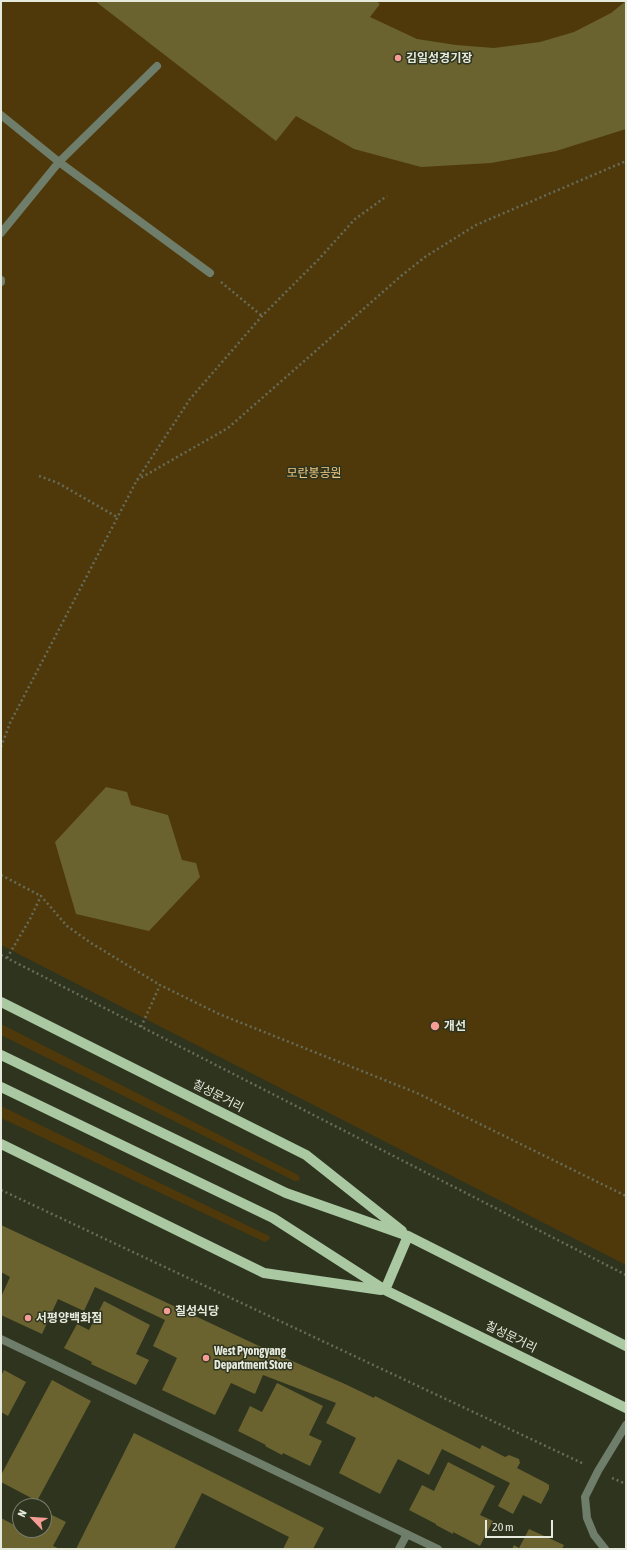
<!DOCTYPE html>
<meta charset="utf-8">
<style>
body{margin:0}
#map{position:relative;width:627px;height:1550px;overflow:hidden;background:#2f341f;font-family:"Asap Condensed",sans-serif}
canvas{display:block}
.frame{position:absolute;inset:0;border:2px solid #e6eadd;pointer-events:none}
.north{position:absolute;left:12px;top:1498px;width:40px;height:40px;box-sizing:border-box;background:#2f341f;border:1px solid #787d6b;border-radius:50%;rotate:295deg;font-size:11px;font-weight:700;line-height:16px;text-align:center;color:#e6eadd}
.north::after{content:'';display:block;margin:auto;width:14px;height:18px;background:#f59c94;clip-path:polygon(50% 0,100% 100%,50% 72%,0 100%)}
.scale{position:absolute;left:485px;top:1520px;width:68px;height:18px;box-sizing:border-box;border:2px solid #e6eadd;border-top:0;padding-left:5px;font-size:12px;line-height:14px;white-space:nowrap;color:#e6eadd;-webkit-text-stroke:3px #2f341f;paint-order:stroke}
</style>
<div id="map">
<canvas width="627" height="1550"></canvas>
<div class="frame"></div>
<div class="north">N</div>
<div class="scale">20 m</div>
</div>
<script>
const c = document.querySelector('canvas').getContext('2d');
c.lineJoin = 'round';
function fill(path, color) {
  c.fillStyle = color;
  c.fill(path, 'evenodd');
}
function toPath(rows) {
  const path = new Path2D();
  for (const r of rows) {
    path.moveTo(r[0], r[1]);
    for (let i = 2; i < r.length; i += 2) path.lineTo(r[i], r[i + 1]);
  }
  return path;
}
function strokePath(path, color, width, dash) {
  c.strokeStyle = color;
  c.lineWidth = width;
  c.lineCap = dash ? 'butt' : 'round';
  c.setLineDash(dash || []);
  c.stroke(path);
}
function drawText(font, color, halo, rows, align = 'center') {
  c.font = font + ' "Asap Condensed","Noto Sans KR",sans-serif';
  c.lineWidth = 3;
  c.setLineDash([]);
  c.textBaseline = 'middle';
  c.strokeStyle = halo;
  c.fillStyle = color;
  for (const [text, x, y, turn = 0] of rows) {
    c.save();
    c.translate(x, y);
    c.rotate((+turn || 0) * Math.PI / 180);
    c.textAlign = isNaN(turn) ? turn : align;
    if (halo) c.strokeText(text, 0, 0);
    c.fillText(text, 0, 0);
    c.restore();
  }
}
fill(toPath([
 [1,1,626,1,626,1265,1,945],
 [1,1024,298,1175,300,1179,298,1181,295,1181,1,1035],
 [1,1106,267,1235,270,1237,269,1240,265,1242,1,1118]
]), '#4f390a');
fill(toPath([
 [95,1,376,1,380,4,370,17,417,39,456,45,494,48,540,42,574,32,611,13,626,1,626,129,556,151,491,163,421,167,354,149,296,116,276,141],
 [106,787,127,792,131,805,168,815,182,860,196,863,200,877,149,931,76,914,55,842],
 [1,1225,274,1353,345,1384,374,1398,375,1396,480,1449,482,1445,505,1457,509,1455,519,1459,520,1463,517,1468,546,1483,549,1485,549,1489,541,1504,523,1495,513,1514,498,1506,510,1483,442,1449,429,1475,398,1459,380,1494,339,1473,356,1438,326,1423,336,1403,263,1375,255,1394,231,1383,215,1415,162,1390,177,1358,153,1346,165,1320,95,1287,84,1311,58,1299,42,1334,1,1315,1,1297,10,1277,1,1272],
 [104,1301,150,1325,136,1354,149,1360,136,1385,91,1364,92,1362,64,1348,77,1324,89,1330],
 [4,1370,26,1382,8,1416,1,1412,1,1376],
 [52,1380,91,1401,37,1501,1,1482,1,1475],
 [277,1383,323,1406,309,1435,322,1441,310,1466,283,1453,282,1455,265,1446,266,1445,238,1431,250,1406,262,1412],
 [134,1433,324,1528,313,1549,283,1549,289,1537,202,1493,174,1549,76,1549],
 [448,1462,495,1486,480,1515,493,1521,480,1546,453,1532,453,1534,436,1525,436,1524,409,1510,422,1485,434,1491],
 [44,1511,66,1522,53,1546,60,1549,1,1549,1,1518,20,1528,20,1530,24,1530,30,1533,31,1530,44,1530],
 [529,1529,564,1545,562,1549,512,1549,514,1545,519,1548]
]), '#6a6330');
strokePath(toPath([
 [221,282,262,316],
 [39,476,58,483,117,517],
 [137,480,228,428,401,276,425,257,476,225,626,161],
 [1,747,10,723,137,480,190,399,262,316,318,260,355,219,387,196],
 [1,875,41,896],
 [1,955,626,1275],
 [7,958,30,919,41,896,67,926,91,943,160,985],
 [141,1027,160,985,219,1014,417,1093,626,1196],
 [1,1190,584,1464],
 [612,1478,626,1484]
]), '#676c59', 2.5, [2, 3]);
strokePath(toPath([
 [1,115,59,162,210,273],
 [1,233,59,162,157,66],
 [1,280,1,282]
]), '#6f7d6b', 8);
strokePath(toPath([
 [1,1339,438,1549],
 [399,1549,407,1534],
 [605,1549,594,1535,587,1518,585,1497,598,1471,626,1425]
]), '#6f7d6b', 8);
strokePath(toPath([
 [1,1002,306,1155,402,1231],
 [1,1055,286,1193,408,1236,626,1346],
 [1,1087,273,1218,385,1290,626,1408],
 [1,1144,264,1273,381,1290],
 [385,1290,408,1236]
]), '#aac8a2', 10);
for (const [x, y, r, color] of [
 [398,58,4,"#f59c94"],
 [435,1026,5,"#f59c94"],
 [167,1311,4,"#f59c94"],
 [28,1318,4,"#f59c94"],
 [206,1358,4,"#f59c94"]
]) {
  const dot = new Path2D();
  dot.arc(x, y, r, 0, 2 * Math.PI);
  c.fillStyle = color;
  c.fill(dot);
  strokePath(dot, '#2f341f', 1.5);
}
drawText('bold 12px', '#e6eadd', '#2f341f', [
 ["김일성경기장",406,58],
 ["개선",444,1026],
 ["칠성식당",175,1311],
 ["서평양백화점",36,1318],
 ["West Pyongyang",214,1351],
 ["Department Store",214,1365]
], 'left');
drawText('12px', '#f0c981', '#2f341f', [
 ["모란봉공원",314,473]
]);
drawText('12px', '#e6eadd', '#2f341f', [
 ["칠성문거리",218,1096,27],
 ["칠성문거리",511,1337,26]
]);
</script>
